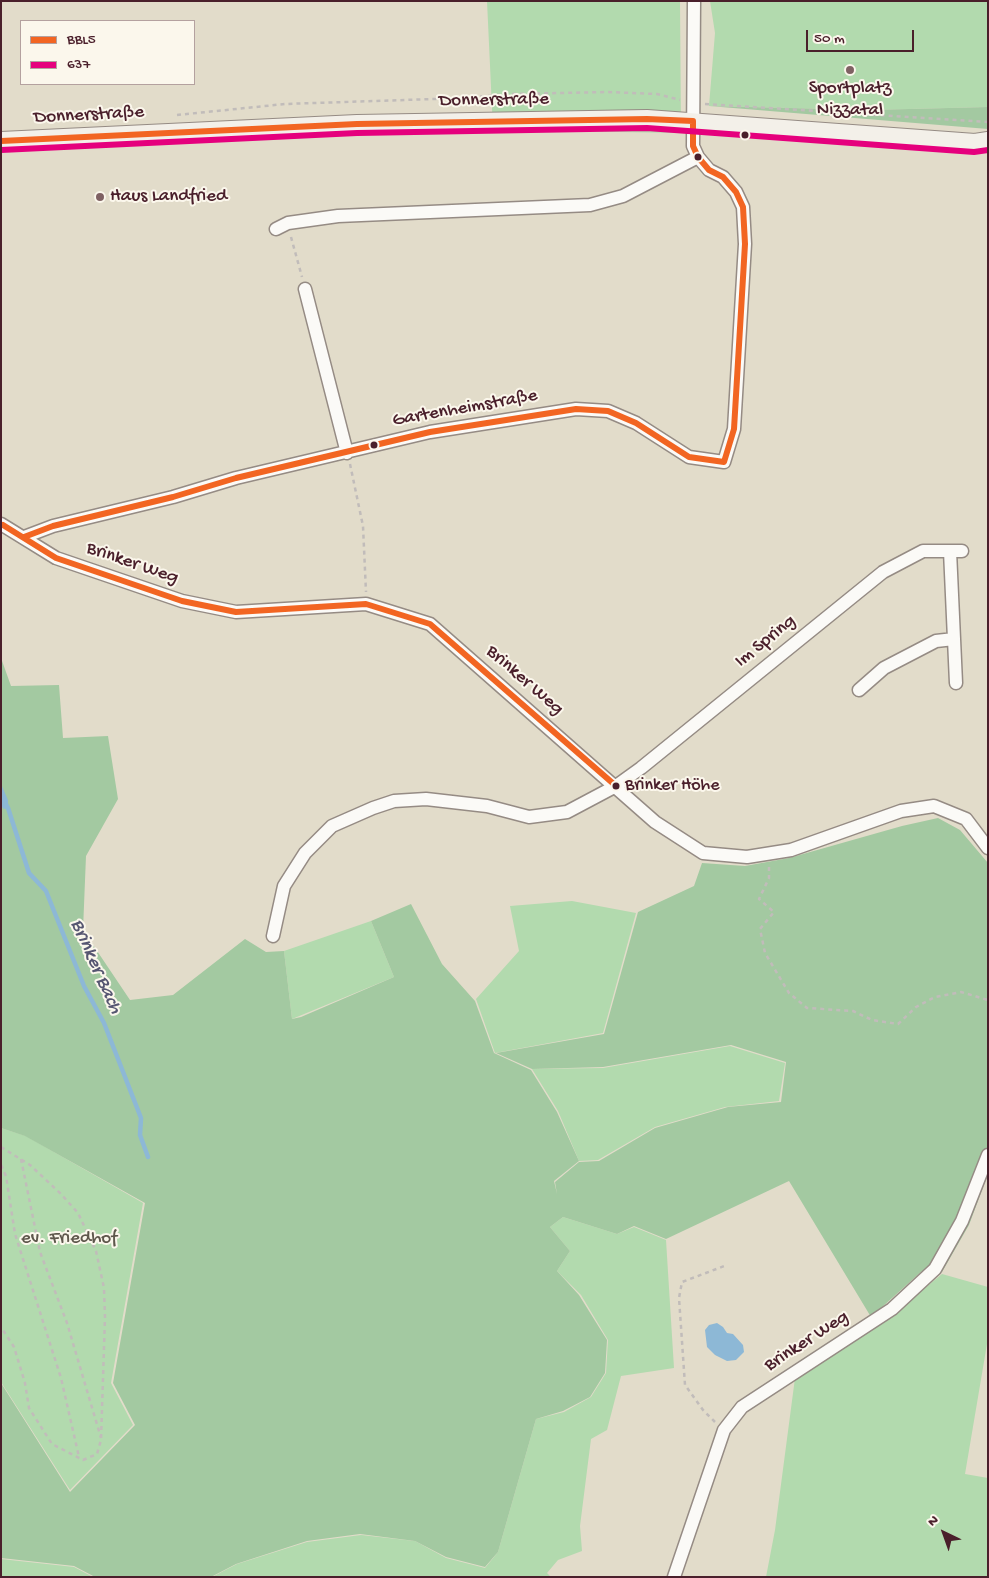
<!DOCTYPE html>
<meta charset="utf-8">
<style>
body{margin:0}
#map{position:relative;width:989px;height:1578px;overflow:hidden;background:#e2dcca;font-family:"Gochi Hand",sans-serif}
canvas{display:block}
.frame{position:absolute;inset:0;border:2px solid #4a1f2b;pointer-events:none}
.legend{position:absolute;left:20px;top:20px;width:175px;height:65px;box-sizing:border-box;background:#fbf7ec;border:1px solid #b4a19f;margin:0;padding:6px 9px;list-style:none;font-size:15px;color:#4a1f2b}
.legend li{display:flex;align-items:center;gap:10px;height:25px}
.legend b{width:25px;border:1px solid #b4a19f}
.north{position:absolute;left:919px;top:1508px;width:50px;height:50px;-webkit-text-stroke:4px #fbf7ec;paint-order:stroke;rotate:318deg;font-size:14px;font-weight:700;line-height:20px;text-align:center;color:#4a1f2b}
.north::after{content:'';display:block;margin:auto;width:18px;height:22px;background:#4a1f2b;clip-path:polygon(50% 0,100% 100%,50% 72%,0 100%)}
.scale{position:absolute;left:806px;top:30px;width:108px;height:22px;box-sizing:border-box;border:2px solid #4a1f2b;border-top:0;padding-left:6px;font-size:15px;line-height:18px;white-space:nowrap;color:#4a1f2b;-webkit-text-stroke:4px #fbf7ec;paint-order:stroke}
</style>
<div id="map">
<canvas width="989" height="1578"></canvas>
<div class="frame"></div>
<ul class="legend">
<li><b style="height:6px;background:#f26522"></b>BBL5</li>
<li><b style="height:6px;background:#e5007d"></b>637</li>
</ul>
<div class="north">N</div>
<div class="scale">50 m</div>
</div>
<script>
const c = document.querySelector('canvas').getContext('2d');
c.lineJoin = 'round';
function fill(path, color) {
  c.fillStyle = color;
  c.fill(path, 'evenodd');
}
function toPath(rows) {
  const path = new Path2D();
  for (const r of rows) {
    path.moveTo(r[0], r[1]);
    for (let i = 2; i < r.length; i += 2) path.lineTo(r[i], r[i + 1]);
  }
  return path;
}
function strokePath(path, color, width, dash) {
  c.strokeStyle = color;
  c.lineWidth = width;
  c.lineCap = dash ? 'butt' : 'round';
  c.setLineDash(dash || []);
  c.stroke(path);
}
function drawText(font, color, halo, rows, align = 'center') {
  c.font = font + ' "Gochi Hand",sans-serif';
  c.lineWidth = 4;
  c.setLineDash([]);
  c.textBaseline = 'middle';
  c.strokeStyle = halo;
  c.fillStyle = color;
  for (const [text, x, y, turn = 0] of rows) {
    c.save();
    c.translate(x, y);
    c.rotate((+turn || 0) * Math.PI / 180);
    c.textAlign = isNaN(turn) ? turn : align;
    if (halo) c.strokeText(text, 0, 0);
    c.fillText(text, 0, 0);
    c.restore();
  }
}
fill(toPath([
 [487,1,680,1,681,133,493,130],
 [710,1,988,1,988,107,869,110,709,106,715,33],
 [572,901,636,913,603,1033,495,1053,476,999,519,951,510,906],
 [371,921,394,977,292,1019,284,951],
 [730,1046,785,1063,779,1101,725,1107,655,1127,598,1160,579,1161,558,1111,532,1069,603,1068],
 [1,1128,26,1136,143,1203,111,1383,133,1425,70,1490,1,1382],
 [563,1217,617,1234,634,1227,666,1240,674,1368,621,1376,607,1430,591,1439,580,1526,582,1551,558,1560,547,1573,551,1577,212,1577,237,1564,307,1542,361,1535,415,1541,446,1558,485,1568,498,1552,536,1419,564,1412,591,1397,606,1373,608,1340,581,1295,557,1271,570,1251,550,1227],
 [942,1274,988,1287,988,1338,965,1474,988,1478,988,1577,766,1577,775,1530,795,1378,893,1314],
 [1,1559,74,1567,93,1577,1,1577]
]), '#b2daae');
fill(toPath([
 [709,106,869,110,988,107,988,129],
 [1,658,11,686,59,685,63,738,108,736,118,799,86,856,83,930,130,1000,173,995,245,939,266,952,284,951,292,1019,301,1017,394,977,371,921,411,904,442,964,475,1001,494,1053,531,1070,557,1112,579,1161,554,1181,557,1194,555,1182,579,1162,599,1161,655,1128,728,1107,781,1102,786,1062,731,1045,603,1067,532,1069,496,1053,604,1034,638,912,694,886,702,863,745,866,789,858,902,826,938,818,960,830,988,863,988,1174,969,1225,942,1272,922,1271,871,1317,789,1181,666,1239,634,1226,617,1234,563,1217,550,1227,570,1251,557,1271,579,1295,607,1340,605,1373,590,1397,563,1411,536,1419,498,1552,485,1567,446,1557,415,1541,360,1534,307,1541,236,1564,211,1577,95,1577,74,1566,1,1558,1,1383,70,1492,135,1425,113,1383,145,1203,25,1136,1,1128]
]), '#a3c9a1');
fill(toPath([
 [1,784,8,800,8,808,4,809,1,806],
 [717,1323,723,1327,727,1333,733,1334,743,1345,744,1352,736,1360,727,1361,715,1355,707,1347,705,1330,709,1325]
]), '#8db8d6');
strokePath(toPath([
 [1,796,8,808,29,873,46,891,84,986,104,1023,141,1118,140,1135,148,1157]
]), '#8db8d6', 4.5);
const street = toPath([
 [276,229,288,223,338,216,590,205,623,196,698,157],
 [305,289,347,453],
 [1,524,56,558,182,601,236,612,366,604,430,624,655,822,703,853,747,857,791,850,901,811,934,806,966,819,988,848],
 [24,537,53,526,173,497,236,478,430,432,576,409,608,411,636,423,689,457,724,462,734,429,745,244,743,207,736,192,723,177,709,170,698,157,693,146,694,1],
 [950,551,956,683],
 [859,690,884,668,936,641,954,639],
 [273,936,284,886,305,853,332,826,373,808,394,801,426,799,487,806,529,817,567,812,616,786,641,768,883,572,923,551,962,551],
 [674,1577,724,1430,742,1407,892,1309,935,1269,962,1221,988,1155]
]);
const secondary = toPath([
 [1,141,357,124,647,119,975,143,988,141]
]);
strokePath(street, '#958b84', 15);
strokePath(secondary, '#958b84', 20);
strokePath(toPath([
 [705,104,988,122],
 [177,115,285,104,464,98,510,94,607,92,657,94,680,100],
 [291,237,302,277],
 [350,464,363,526,366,592],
 [769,867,769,878,759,899,774,912,760,929,765,953,789,993,807,1008,853,1011,872,1020,898,1024,916,1007,935,997,961,992,988,1000],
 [1,1147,30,1165,61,1194,78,1213,96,1251,104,1288,105,1317,101,1440,97,1454,83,1460,52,1444,29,1408,25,1383,14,1347,1,1327],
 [21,1159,40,1252,67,1323,101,1438],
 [1,1165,6,1176,15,1234,61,1378,79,1457],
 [715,1422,703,1410,685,1385,679,1298,682,1282,727,1265]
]), '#c1bcba', 2.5, [4, 4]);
strokePath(street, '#fbfaf7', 12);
strokePath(secondary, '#f3f0e9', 18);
strokePath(toPath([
 [1,141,357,124,647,119,693,121,693,146,698,157,709,170,723,177,736,192,743,207,745,244,734,429,724,462,689,457,636,423,608,411,576,409,430,432,236,478,173,497,53,526,24,537],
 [3,525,56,558,182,601,236,612,366,604,430,624,616,786]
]), '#f26522', 6);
strokePath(toPath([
 [1,150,357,133,647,128,974,152,988,150]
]), '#e5007d', 6);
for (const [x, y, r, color] of [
 [850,70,5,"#7f6163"],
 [745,135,4.5,"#4a1f2b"],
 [698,157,4.5,"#4a1f2b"],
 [100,197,5,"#7f6163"],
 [374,445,4.5,"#4a1f2b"],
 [616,786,4.5,"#4a1f2b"]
]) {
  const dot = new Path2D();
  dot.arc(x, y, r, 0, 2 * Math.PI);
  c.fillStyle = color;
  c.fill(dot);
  strokePath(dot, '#fbf7ec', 2);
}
drawText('18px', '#4a1f2b', '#fbf7ec', [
 ["Brinker Höhe",625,786]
], 'left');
drawText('19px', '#4a1f2b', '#fbf7ec', [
 ["Sportplatz",850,89],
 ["Nizzatal",850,111],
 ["Haus Landfried",110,197,"left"]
]);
drawText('19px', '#4a1f2b', '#fbf7ec', [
 ["Donnerstraße",494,101,-1],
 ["Donnerstraße",89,116,-3],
 ["Gartenheimstraße",465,409,-10],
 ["Brinker Weg",132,564,19],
 ["Im Spring",766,642,-39],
 ["Brinker Weg",524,681,41],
 ["Brinker Weg",807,1342,-33]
]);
drawText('19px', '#5e574c', '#fbf7ec', [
 ["ev. Friedhof",69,1239]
]);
drawText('italic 20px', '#565671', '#fbf7ec', [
 ["Brinker Bach",95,967,66]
]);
</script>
